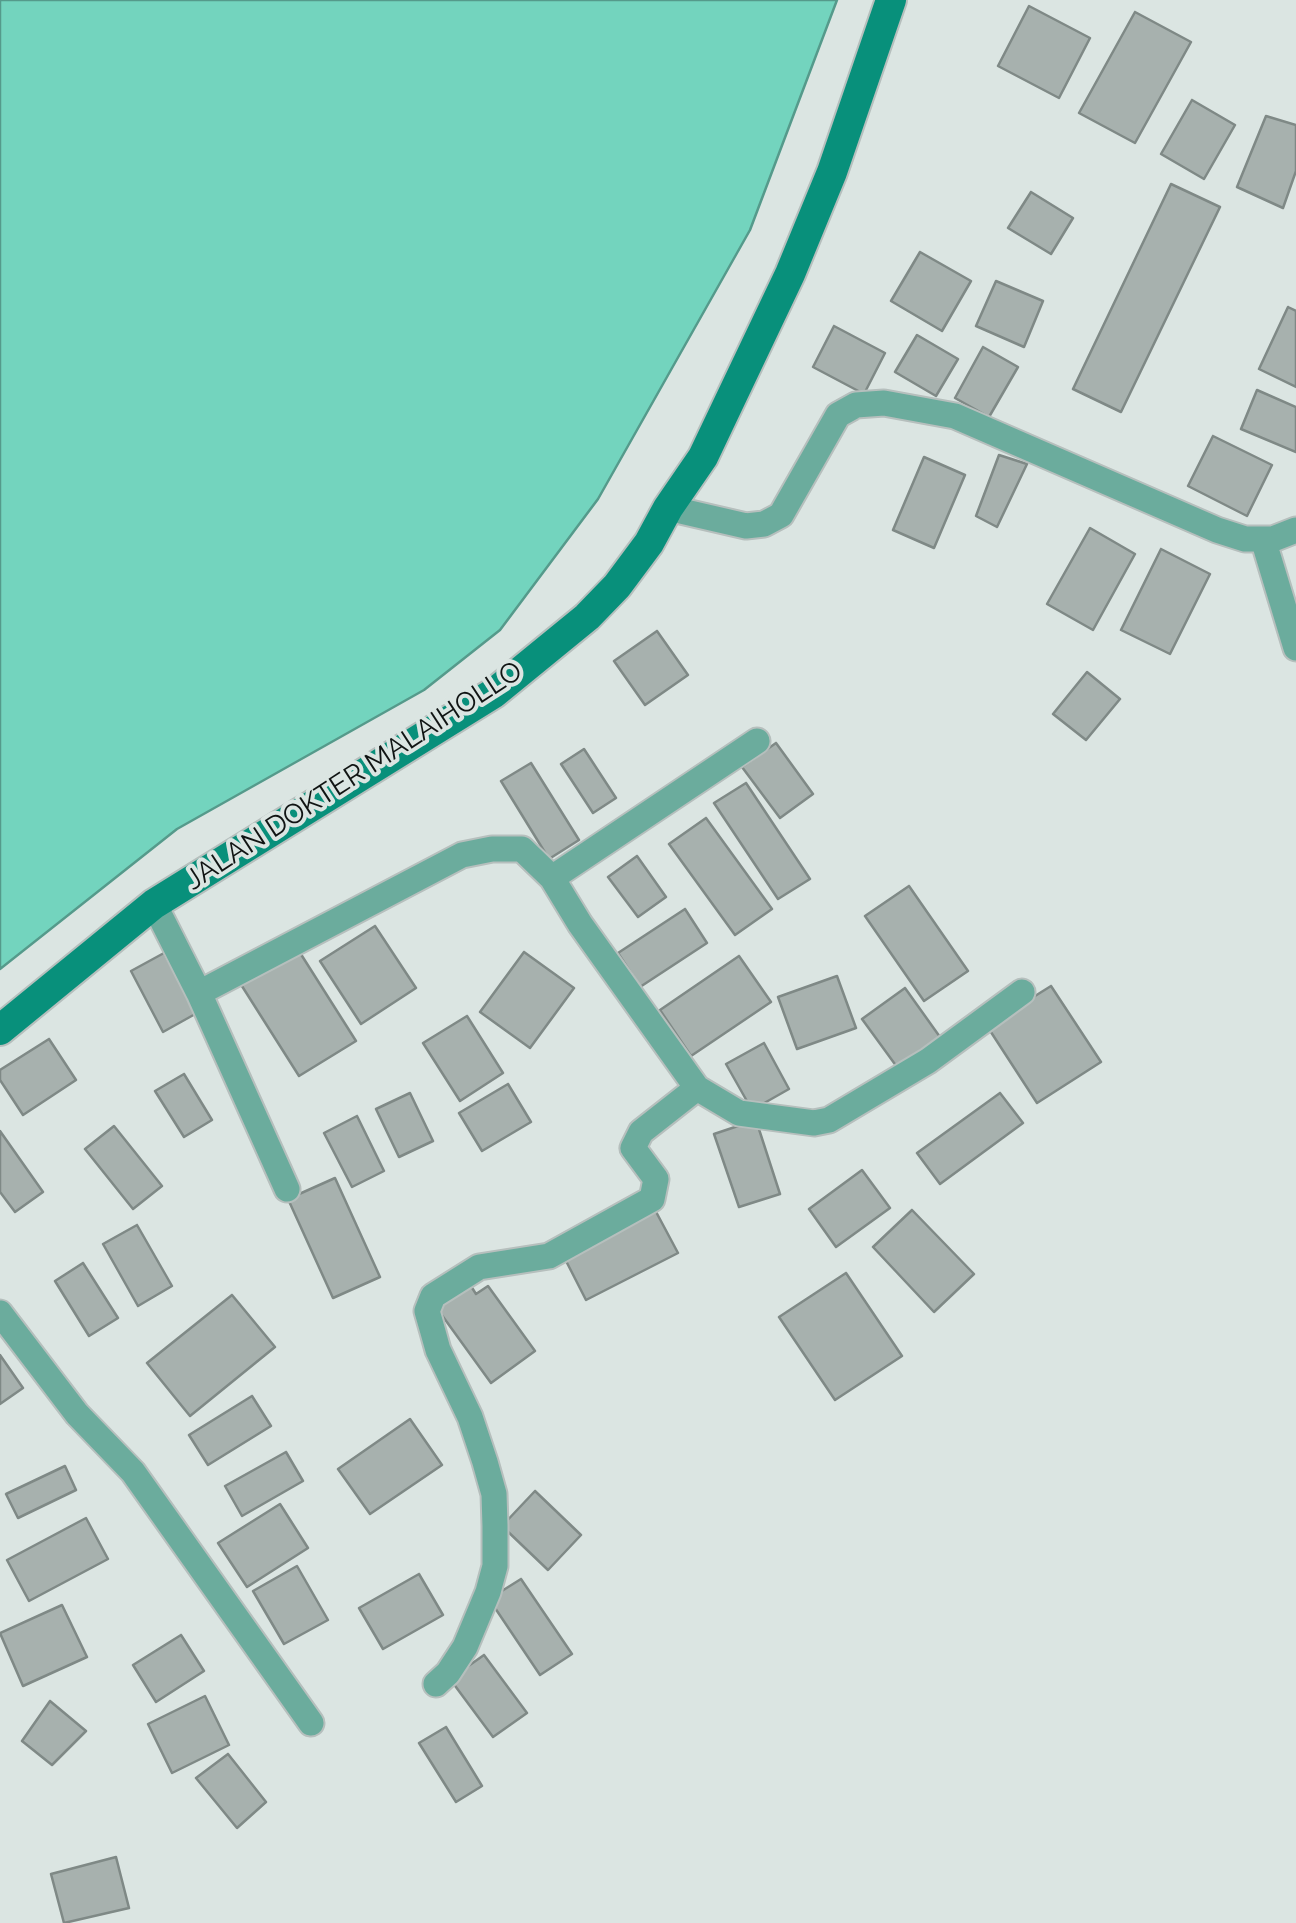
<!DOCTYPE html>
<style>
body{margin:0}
canvas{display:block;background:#dbe5e2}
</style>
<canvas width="1296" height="1923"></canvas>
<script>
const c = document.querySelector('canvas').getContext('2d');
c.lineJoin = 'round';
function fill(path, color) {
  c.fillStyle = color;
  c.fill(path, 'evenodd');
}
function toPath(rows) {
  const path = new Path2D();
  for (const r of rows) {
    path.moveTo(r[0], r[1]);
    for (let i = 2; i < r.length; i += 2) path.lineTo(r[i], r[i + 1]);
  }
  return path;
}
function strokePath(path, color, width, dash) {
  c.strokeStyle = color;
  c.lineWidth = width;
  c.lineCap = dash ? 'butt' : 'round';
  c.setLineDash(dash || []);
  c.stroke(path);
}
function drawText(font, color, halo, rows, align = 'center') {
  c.font = font + ' Raleway,sans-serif';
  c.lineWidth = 8;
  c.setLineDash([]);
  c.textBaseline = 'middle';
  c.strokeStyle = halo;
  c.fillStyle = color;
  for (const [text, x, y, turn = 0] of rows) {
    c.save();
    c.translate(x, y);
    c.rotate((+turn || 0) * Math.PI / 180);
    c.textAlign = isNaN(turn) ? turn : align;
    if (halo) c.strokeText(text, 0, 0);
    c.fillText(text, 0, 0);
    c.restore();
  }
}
const water = toPath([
 [0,0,837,0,750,230,598,499,500,630,424,690,177,829,0,969,0,0]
]);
fill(water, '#73d4be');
strokePath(water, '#559a8b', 2.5);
const building = toPath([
 [1029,6,1090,38,1059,98,998,66,1029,6],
 [1135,12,1191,42,1135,143,1079,113,1135,12],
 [1192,100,1235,125,1204,179,1161,154,1192,100],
 [1266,116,1296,125,1296,171,1283,208,1237,187,1266,116],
 [1171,184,1220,207,1121,412,1073,389,1171,184],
 [1031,192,1073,218,1051,254,1008,228,1031,192],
 [920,252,971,281,942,331,891,301,920,252],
 [996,281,1043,301,1024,347,976,326,996,281],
 [1288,307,1296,311,1296,387,1259,369,1288,307],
 [834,326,885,353,864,394,813,367,834,326],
 [917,335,958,359,936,396,895,372,917,335],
 [983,347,1018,367,989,417,955,398,983,347],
 [1257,390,1296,407,1296,452,1241,429,1257,390],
 [1213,436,1272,465,1247,516,1188,486,1213,436],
 [999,455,1027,464,997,527,976,516,999,455],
 [924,457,965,475,934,548,893,530,924,457],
 [1090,528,1135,554,1093,630,1047,604,1090,528],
 [1161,549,1210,574,1170,654,1121,630,1161,549],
 [657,631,688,675,645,705,614,661,657,631],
 [1087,672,1120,699,1086,740,1053,714,1087,672],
 [776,743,813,794,780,818,742,767,776,743],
 [584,749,616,798,593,813,561,764,584,749],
 [531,763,579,840,549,859,501,781,531,763],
 [746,783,810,879,778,899,714,803,746,783],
 [706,818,772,909,735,935,669,844,706,818],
 [637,856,666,897,638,917,608,877,637,856],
 [909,886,968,971,924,1001,865,916,909,886],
 [685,909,707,943,640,987,618,953,685,909],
 [375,926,416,988,361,1024,320,961,375,926],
 [297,948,356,1041,299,1076,240,983,297,948],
 [524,952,574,988,530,1048,480,1012,524,952],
 [164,953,197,1013,163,1032,131,971,164,953],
 [739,956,771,1002,691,1056,660,1010,739,956],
 [837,976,856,1028,797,1049,778,997,837,976],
 [1051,986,1101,1062,1037,1103,987,1026,1051,986],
 [905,988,940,1037,897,1067,862,1019,905,988],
 [467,1016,503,1073,460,1101,423,1043,467,1016],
 [49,1039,76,1080,23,1115,0,1080,0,1070,49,1039],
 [764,1043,789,1089,752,1110,726,1064,764,1043],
 [184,1074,212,1120,184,1137,155,1091,184,1074],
 [508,1084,531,1122,482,1151,459,1113,508,1084],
 [410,1093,433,1141,399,1157,376,1109,410,1093],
 [1000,1093,1023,1123,940,1184,917,1153,1000,1093],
 [357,1116,384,1171,352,1187,324,1133,357,1116],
 [756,1120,780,1194,739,1207,714,1134,756,1120],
 [114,1126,162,1186,133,1209,85,1149,114,1126],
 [0,1131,43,1192,15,1212,0,1192,0,1131],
 [862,1170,890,1208,836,1247,809,1209,862,1170],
 [335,1178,380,1277,333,1298,288,1199,335,1178],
 [654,1208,678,1253,586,1300,563,1255,654,1208],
 [912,1210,974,1274,934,1312,873,1247,912,1210],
 [137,1225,172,1286,138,1306,103,1244,137,1225],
 [83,1263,118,1318,89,1336,55,1281,83,1263],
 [846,1273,902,1356,835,1400,779,1317,846,1273],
 [469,1283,476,1294,488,1286,535,1351,491,1383,436,1307,469,1283],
 [232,1295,275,1347,190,1416,147,1363,232,1295],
 [0,1355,23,1388,0,1404,0,1355],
 [252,1396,271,1426,208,1465,189,1435,252,1396],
 [410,1419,442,1465,370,1514,338,1469,410,1419],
 [286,1452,303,1481,242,1516,225,1486,286,1452],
 [65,1466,76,1490,18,1518,6,1494,65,1466],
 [535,1491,581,1535,548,1570,502,1526,535,1491],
 [280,1504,308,1548,247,1587,218,1543,280,1504],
 [86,1518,108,1559,29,1601,7,1560,86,1518],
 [297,1566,328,1620,284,1644,253,1591,297,1566],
 [419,1574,443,1615,383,1649,359,1608,419,1574],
 [521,1579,572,1654,540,1675,489,1599,521,1579],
 [62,1605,87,1657,23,1686,0,1633,62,1605],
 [181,1635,204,1671,156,1702,133,1665,181,1635],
 [484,1655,527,1713,493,1737,450,1679,484,1655],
 [205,1696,229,1745,172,1773,148,1724,205,1696],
 [50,1701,86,1731,52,1765,22,1741,50,1701],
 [446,1727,482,1786,456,1802,419,1743,446,1727],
 [228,1754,266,1802,237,1828,196,1778,228,1754],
 [116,1857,129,1908,64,1923,51,1874,116,1857]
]);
fill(building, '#a7b1ae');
strokePath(building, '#7f8986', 2.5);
const minor = toPath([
 [668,508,746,526,764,524,781,515,838,415,856,405,884,403,955,416,1217,530,1245,539,1273,539,1296,530],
 [1263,539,1296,648],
 [552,878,757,741],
 [154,904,199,993,287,1189],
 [199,993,462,855,492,849,522,849,552,878,580,924,697,1088,641,1132,633,1148,656,1179,652,1199,549,1256,479,1267,433,1296,427,1311,433,1332,438,1350,470,1417,485,1462,494,1494,495,1526,495,1566,488,1592,465,1647,448,1673,436,1684],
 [697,1088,739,1113,814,1123,829,1120,928,1061,1022,992],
 [0,1313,77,1414,133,1472,311,1723]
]);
const secondary = toPath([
 [0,1030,154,904,494,693,587,617,617,586,649,543,668,508,703,457,790,274,832,172,891,0]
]);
strokePath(minor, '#b6bfbd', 29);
strokePath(secondary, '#b6bfbd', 34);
strokePath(minor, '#6bac9d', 25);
strokePath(secondary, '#08907b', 30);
drawText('28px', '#101413', '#dbe5e2', [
 ["JALAN DOKTER MALAIHOLLO",354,776,-33]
]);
</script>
